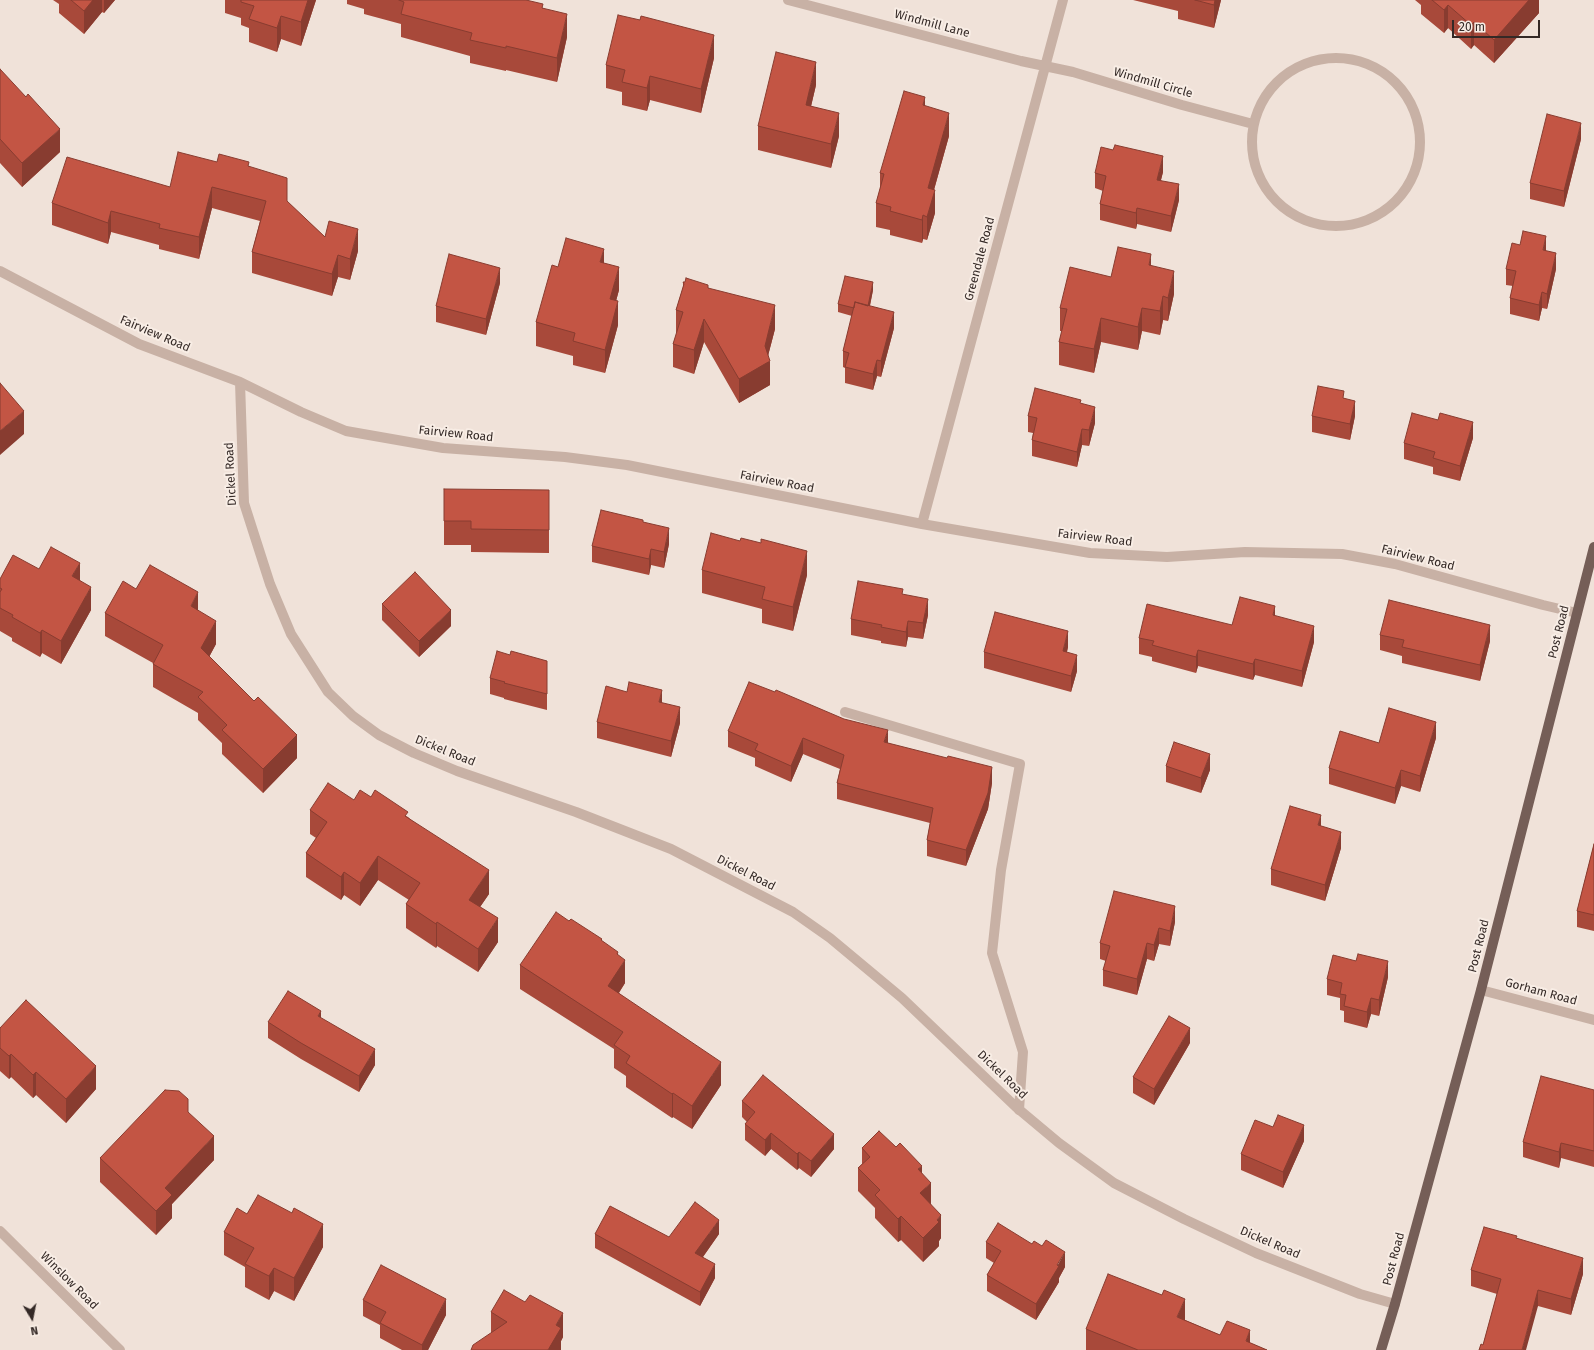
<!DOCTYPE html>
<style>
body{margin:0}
#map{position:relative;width:1594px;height:1350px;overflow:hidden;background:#f0e2d9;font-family:"Fira Sans",sans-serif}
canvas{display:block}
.north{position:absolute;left:12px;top:1298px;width:40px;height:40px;-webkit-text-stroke:3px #f8ede5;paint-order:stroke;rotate:170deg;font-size:11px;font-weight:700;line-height:16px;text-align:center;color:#342926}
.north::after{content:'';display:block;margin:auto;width:14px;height:18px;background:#342926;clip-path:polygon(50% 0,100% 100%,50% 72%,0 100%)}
.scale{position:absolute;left:1452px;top:20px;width:88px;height:18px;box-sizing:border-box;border:2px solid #342926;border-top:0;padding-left:5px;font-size:12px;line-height:14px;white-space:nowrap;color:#342926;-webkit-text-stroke:3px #f8ede5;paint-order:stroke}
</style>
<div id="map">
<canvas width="1594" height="1350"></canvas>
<div class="north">N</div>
<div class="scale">20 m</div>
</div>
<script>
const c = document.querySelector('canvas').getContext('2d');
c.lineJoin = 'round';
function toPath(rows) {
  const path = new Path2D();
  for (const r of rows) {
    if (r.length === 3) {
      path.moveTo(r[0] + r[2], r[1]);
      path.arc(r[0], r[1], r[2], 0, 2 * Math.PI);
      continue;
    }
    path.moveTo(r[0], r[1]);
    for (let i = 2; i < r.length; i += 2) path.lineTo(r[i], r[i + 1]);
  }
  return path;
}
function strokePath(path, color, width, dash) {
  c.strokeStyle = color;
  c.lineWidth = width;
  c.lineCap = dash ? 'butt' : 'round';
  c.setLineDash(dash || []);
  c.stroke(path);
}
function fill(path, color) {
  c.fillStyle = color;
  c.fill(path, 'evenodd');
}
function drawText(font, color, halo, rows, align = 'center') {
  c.font = font + ' "Fira Sans",sans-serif';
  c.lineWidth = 4;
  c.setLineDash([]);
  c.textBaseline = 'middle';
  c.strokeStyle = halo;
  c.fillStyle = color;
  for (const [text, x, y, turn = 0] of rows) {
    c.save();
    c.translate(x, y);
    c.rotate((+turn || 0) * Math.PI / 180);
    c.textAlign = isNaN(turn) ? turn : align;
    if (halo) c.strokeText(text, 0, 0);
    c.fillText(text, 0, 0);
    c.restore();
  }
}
strokePath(toPath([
 [845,712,1020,764,1001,870,992,953,1023,1052,1019,1110]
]), '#c8b1a5', 10);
strokePath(toPath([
 [788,0,1021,61,1073,72,1182,105,1253,124],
 [1336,142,84],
 [0,271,139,344,240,382,301,412,346,431,443,448,565,457,627,465,922,524,1090,553,1167,557,1245,552,1342,554,1395,564,1543,605,1577,613],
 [240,382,244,503,270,584,291,634,328,692,353,716,379,735,414,753,457,771,576,812,671,849,793,912,830,938,902,998,1016,1107,1059,1143,1114,1183,1184,1219,1256,1253,1360,1294,1395,1304],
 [922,524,1063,0],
 [1481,990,1594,1020],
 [0,1231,120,1350]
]), '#c8b1a5', 10);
strokePath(toPath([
 [1381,1350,1395,1304,1481,990,1594,547]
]), '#755e57', 10);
fill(toPath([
 [53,0,115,0,104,13,102,12,84,34,59,13,59,4],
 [225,0,316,0,301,46,281,39,277,52,249,42,249,28,241,25,241,18,225,13],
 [347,0,526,0,543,8,567,37,557,82,506,70,506,71,470,63,470,56,401,37,401,24,364,14,364,9,347,4],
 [1133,0,1221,0,1214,28,1178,19,1178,11],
 [1415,0,1539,0,1539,13,1494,63,1474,45,1471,49,1448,28,1444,33,1421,14,1421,5],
 [714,58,701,113,650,100,647,111,622,105,622,92,606,88,606,65],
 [0,69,60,152,22,187,0,163],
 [816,85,811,106,839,136,831,168,758,150,758,126],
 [925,106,949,136,934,190,935,213,927,240,923,239,922,243,890,235,890,230,876,227,876,203,880,189,880,173],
 [1581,139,1564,207,1530,199,1530,183],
 [217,162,249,166,325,237,358,251,350,280,338,277,332,296,252,273,252,252,260,221,212,208,199,259,159,249,159,245,111,232,108,244,52,225,52,203,170,187],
 [1163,172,1161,180,1179,200,1171,232,1137,224,1136,229,1100,220,1100,204,1103,191,1095,188,1095,173],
 [1546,251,1556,269,1547,309,1542,308,1539,321,1510,314,1510,298,1513,286,1506,285,1506,269],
 [604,263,619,290,616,301,618,325,605,373,573,365,573,356,536,346,536,322,558,267],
 [1151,266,1174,294,1168,321,1163,320,1160,335,1142,331,1138,350,1101,342,1094,373,1059,365,1059,342,1062,331,1060,331,1060,308,1111,277],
 [683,282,708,288,775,329,768,356,770,385,739,403,704,342,694,374,673,367,673,344,677,333,676,333,676,310,683,287],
 [500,283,486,335,436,322,436,306],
 [873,290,870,306,894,328,881,377,877,376,873,390,845,383,845,368,843,367,843,351,852,316,838,312,838,304],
 [1344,398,1355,416,1350,440,1312,432,1312,416],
 [1028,416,1095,423,1089,446,1082,445,1077,467,1032,456,1032,440,1033,433,1028,432],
 [1473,438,1460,481,1433,474,1433,467,1404,459,1404,443],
 [444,489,549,514,549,553,471,552,471,545,444,545],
 [643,522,669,544,664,568,651,565,649,575,592,562,592,546],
 [39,569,80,580,91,610,61,664,42,653,40,657,12,641,12,638,0,631,0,579],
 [702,570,807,575,793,631,762,623,762,609,702,593],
 [136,589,198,611,216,644,209,657,297,758,263,793,222,754,222,743,198,720,198,713,153,687,153,663,105,636,105,613],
 [903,595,928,615,923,639,908,637,906,647,881,643,881,641,851,635,851,619],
 [382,604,451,626,419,657,382,620],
 [1275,616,1314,642,1302,687,1255,675,1253,680,1198,666,1196,673,1152,661,1152,657,1139,654,1139,638,1232,625],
 [1380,635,1490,641,1480,681,1402,663,1402,656,1380,650],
 [1068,647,1067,652,1077,671,1071,692,984,668,984,652],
 [510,655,547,661,547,710,504,699,504,698,490,694,490,678],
 [662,703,680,723,671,757,597,738,597,722],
 [728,731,888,743,992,783,988,809,966,866,927,856,927,840,930,823,837,799,837,783,840,769,803,754,791,782,755,766,755,758,728,747],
 [1436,738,1420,792,1401,786,1395,804,1329,784,1329,768,1379,743],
 [1166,766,1210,770,1201,793,1166,782],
 [371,797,408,817,489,894,480,907,498,942,478,972,437,946,436,948,406,928,406,904,409,900,378,880,360,906,344,895,341,900,306,877,306,853,316,838,310,834,310,810,354,800],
 [1321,826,1341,848,1325,901,1271,885,1271,869],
 [1594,844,1594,931,1577,927,1577,911],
 [569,921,602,941,618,955,625,983,619,993,721,1085,692,1129,673,1117,672,1118,626,1087,626,1076,614,1068,614,1049,520,989,520,965],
 [1175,922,1170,946,1159,944,1154,961,1147,959,1137,995,1103,986,1103,970,1106,961,1100,959,1100,943],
 [1388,977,1379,1016,1371,1014,1367,1028,1344,1022,1344,1011,1340,1010,1340,998,1327,995,1327,979],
 [268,1022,375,1065,359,1092,301,1059,268,1038],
 [0,1028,96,1089,66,1123,36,1095,33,1098,11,1077,9,1079,0,1071],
 [1190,1043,1154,1105,1133,1093,1133,1077],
 [1594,1090,1594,1167,1561,1158,1559,1168,1523,1157,1523,1142],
 [742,1101,834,1149,811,1177,799,1168,797,1170,771,1149,765,1156,745,1140,745,1124,747,1122,742,1117],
 [188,1112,214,1160,172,1204,172,1218,156,1235,100,1182,100,1158],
 [1304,1141,1283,1188,1241,1170,1241,1154],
 [862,1148,922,1173,941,1238,939,1241,939,1246,923,1262,901,1240,898,1242,875,1218,875,1208,858,1191,858,1168,862,1164],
 [247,1214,323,1247,294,1301,274,1291,269,1300,245,1287,245,1267,224,1255,224,1232],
 [595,1234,669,1237,719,1234,703,1257,715,1278,700,1306,595,1248],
 [1517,1238,1583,1274,1571,1315,1538,1306,1483,1345,1497,1294,1471,1286,1471,1270],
 [986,1242,1065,1267,1059,1278,1059,1282,1036,1320,987,1291,987,1275,994,1263,986,1258],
 [363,1300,446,1315,428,1350,402,1350,380,1338,380,1325,363,1316],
 [491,1312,563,1337,561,1341,561,1350,491,1332],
 [1185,1320,1220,1335,1250,1343,1267,1350,1086,1350,1086,1329]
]), '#a8493a');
fill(toPath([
 [93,0,102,0,102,12,84,34,84,11],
 [104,0,115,0,104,13],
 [308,0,316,0,301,46,301,22],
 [1215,0,1221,0,1214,28,1214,5],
 [1529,0,1539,0,1539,13,1494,63,1494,40],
 [1448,5,1448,28,1444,33,1444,10],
 [567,14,567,37,557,82,557,58],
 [281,16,281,39,277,52,277,28],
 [1474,22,1474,45,1471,49,1471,25],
 [714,35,714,58,701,113,701,89],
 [816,62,816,85,806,128,806,105],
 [650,76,650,100,647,111,647,88],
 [925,97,925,120,923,105],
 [839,113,839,136,831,168,831,144],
 [949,113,949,136,928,211,928,188],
 [1581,123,1581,139,1564,207,1564,191],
 [60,129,60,152,22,187,22,163],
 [1163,156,1163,172,1157,195,1157,180],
 [1179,184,1179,200,1171,232,1171,216],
 [212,187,212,208,199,259,199,237],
 [935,190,935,213,927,240,927,217],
 [1137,208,1137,224,1136,229,1136,213],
 [111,211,111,232,108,244,108,223],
 [923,215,923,239,922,243,922,220],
 [358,229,358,251,350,280,350,259],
 [1546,236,1546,252,1543,250],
 [604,249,604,272,600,262],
 [1556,253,1556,269,1547,309,1547,294],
 [1151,254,1151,278,1149,265],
 [338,255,338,277,332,296,332,274],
 [619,267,619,290,610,323,610,299],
 [500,268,500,283,486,335,486,319],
 [1174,271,1174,294,1168,321,1168,298],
 [873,282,873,290,867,319,867,311],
 [1542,292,1542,308,1539,321,1539,305],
 [1163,296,1163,320,1160,335,1160,311],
 [618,301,618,325,605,373,605,350],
 [775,305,775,329,766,363,770,361,770,385,739,403,739,379,765,346],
 [1142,308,1142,331,1138,350,1138,327],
 [894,312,894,328,881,377,881,361],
 [1101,318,1101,342,1094,373,1094,349],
 [704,319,704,342,694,374,694,350],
 [877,360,877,376,873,390,873,374],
 [1355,401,1355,416,1350,440,1350,424],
 [1095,407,1095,423,1089,446,1089,430],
 [24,411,24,434,0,455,0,431],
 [1473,422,1473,438,1460,481,1460,466],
 [1082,429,1082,445,1077,467,1077,452],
 [669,528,669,544,664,568,664,552],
 [651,549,651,565,649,575,649,559],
 [807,551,807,575,793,631,793,607],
 [80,563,80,587,72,576],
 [91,587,91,610,61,664,61,641],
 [198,592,198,616,191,606],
 [928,599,928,615,923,639,923,623],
 [1275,606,1275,622,1273,615],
 [451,610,451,626,419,657,419,641],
 [216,621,216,644,201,672,201,648],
 [908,621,908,637,906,647,906,632],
 [1490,625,1490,641,1480,681,1480,665],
 [1314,626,1314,642,1302,687,1302,671],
 [42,630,42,653,40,657,40,633],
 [1068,631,1068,647,1063,667,1063,651],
 [1198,650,1198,666,1196,673,1196,657],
 [1077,655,1077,671,1071,692,1071,676],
 [1255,659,1255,675,1253,680,1253,664],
 [662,690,662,706,659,702],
 [680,707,680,723,671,757,671,741],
 [1436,722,1436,738,1420,792,1420,776],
 [888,730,888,746,884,742],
 [297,735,297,758,263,793,263,769],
 [803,738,803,754,791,782,791,766],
 [1210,754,1210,770,1201,793,1201,778],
 [992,767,992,783,988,809,966,866,966,850],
 [1401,770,1401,786,1395,804,1395,788],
 [1321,815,1321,831,1318,825],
 [1341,832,1341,848,1325,901,1325,885],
 [378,856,378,880,360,906,360,883],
 [489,870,489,894,469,923,469,900],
 [344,872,344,895,341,900,341,877],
 [1175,906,1175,922,1170,946,1170,931],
 [498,918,498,942,478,972,478,949],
 [437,922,437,946,436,948,436,924],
 [1159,928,1159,944,1154,961,1154,945],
 [1147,943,1147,959,1137,995,1137,979],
 [618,952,618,971,625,960,625,983,608,1009,608,986,617,954],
 [1388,961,1388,977,1379,1016,1379,1000],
 [1371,998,1371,1014,1367,1028,1367,1012],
 [321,1011,321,1027,318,1016],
 [1190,1028,1190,1043,1154,1105,1154,1089],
 [375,1049,375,1065,359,1092,359,1076],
 [11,1054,11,1077,9,1079,9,1056],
 [721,1062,721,1085,692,1129,692,1106],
 [96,1066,96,1089,66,1123,66,1099],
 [36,1072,36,1095,33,1098,33,1075],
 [673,1093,673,1117,672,1118,672,1094],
 [1304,1125,1304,1141,1283,1188,1283,1172],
 [771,1133,771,1149,765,1156,765,1140],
 [834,1134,834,1149,811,1177,811,1161],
 [214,1136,214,1160,172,1204,172,1218,156,1235,156,1211,165,1188],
 [1561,1143,1561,1158,1559,1168,1559,1152],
 [799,1152,799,1168,797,1170,797,1154],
 [922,1166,922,1189,918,1169],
 [931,1183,931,1206,920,1193],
 [941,1215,941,1238,939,1241,939,1246,923,1262,923,1238],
 [901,1216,901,1240,898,1242,898,1219],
 [719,1220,719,1234,695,1268,695,1253],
 [323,1224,323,1247,294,1301,294,1278],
 [1065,1252,1065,1267,1059,1278,1059,1282,1036,1320,1036,1304],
 [1583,1258,1583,1274,1571,1315,1571,1299],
 [715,1264,715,1278,700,1306,700,1292],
 [274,1268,274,1291,269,1300,269,1276],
 [1538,1290,1538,1306,1526,1350,1522,1350],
 [446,1299,446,1315,428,1350,422,1350,422,1345],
 [1185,1299,1185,1323,1177,1317],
 [563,1313,563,1337,561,1341,561,1350,548,1350,556,1325],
 [1250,1330,1250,1350,1246,1341]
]), '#883c30');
const building = toPath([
 [71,0,93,0,84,11,71,0],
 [241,0,308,0,301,22,281,16,277,28,249,19,254,6,241,2,241,0],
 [399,0,526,0,543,4,542,8,567,14,557,58,506,46,506,48,470,40,472,33,401,14,404,2,399,0],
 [1195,0,1215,0,1214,5,1195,0],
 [1432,0,1529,0,1494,40,1474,22,1471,25,1448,5,1444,10,1432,0],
 [618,15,640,20,641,16,714,35,701,89,650,76,647,88,622,82,625,70,606,65,618,15],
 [776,52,816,62,806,105,839,113,831,144,758,126,776,52],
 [0,69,26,97,28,94,60,129,22,163,0,139,0,69],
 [904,91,925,97,923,105,949,113,928,188,935,190,927,217,923,215,922,220,890,211,891,207,876,203,884,174,880,173,904,91],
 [1547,114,1581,123,1564,191,1530,183,1547,114],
 [1115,145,1163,156,1157,180,1179,184,1171,216,1137,208,1136,213,1100,204,1106,176,1095,173,1101,147,1113,150,1115,145],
 [178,152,217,162,219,154,249,162,248,166,287,178,287,201,325,237,329,221,358,229,350,259,338,255,332,274,252,252,266,201,212,187,199,237,159,228,160,224,111,211,108,223,52,203,67,157,170,187,178,152],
 [1523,231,1546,236,1543,250,1556,253,1547,294,1542,292,1539,305,1510,298,1516,271,1506,269,1512,243,1520,245,1523,231],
 [566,238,604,249,600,262,619,267,610,299,618,301,605,350,573,341,575,333,536,322,552,265,558,267,566,238],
 [1118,247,1151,254,1149,265,1174,271,1168,298,1163,296,1160,311,1142,308,1138,327,1101,318,1094,349,1059,342,1067,309,1060,308,1070,267,1111,277,1118,247],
 [449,254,500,268,486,319,436,306,449,254],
 [845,276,873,282,868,306,855,302,854,308,838,304,845,276],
 [686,278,708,285,708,288,775,305,765,346,770,361,739,379,704,319,694,350,673,344,683,312,676,310,684,284,683,282,685,282,686,278],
 [855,302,894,312,881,361,877,360,873,374,845,367,849,353,843,351,855,302],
 [0,383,24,411,0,431,0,383],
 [1318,386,1344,391,1343,398,1355,401,1350,424,1312,416,1318,386],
 [1035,388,1081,400,1080,403,1095,407,1089,430,1082,429,1077,452,1032,440,1037,418,1028,416,1035,388],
 [1412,413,1438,420,1440,413,1473,422,1460,466,1433,458,1435,452,1404,443,1412,413],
 [444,489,549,490,549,530,471,529,471,521,444,521,444,489],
 [601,510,643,520,643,522,669,528,664,552,651,549,649,559,592,546,601,510],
 [711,533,740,541,741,538,761,543,761,539,807,551,793,607,762,599,765,587,702,570,711,533],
 [51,547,80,563,72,576,91,587,61,641,42,630,40,633,12,617,13,615,0,608,0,592,2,589,0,588,0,579,13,555,39,569,51,547],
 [150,565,198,592,191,606,216,621,201,648,254,701,258,697,297,735,263,769,222,730,227,725,198,697,203,692,153,664,163,645,105,613,123,581,136,589,150,565],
 [415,572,451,610,419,641,382,604,415,572],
 [858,581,903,589,902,594,928,599,923,623,908,621,906,632,881,627,882,625,851,619,858,581],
 [1240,597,1275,606,1273,615,1314,626,1302,671,1255,659,1253,664,1198,650,1196,657,1152,645,1154,641,1139,638,1147,604,1232,625,1240,597],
 [1389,600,1490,625,1480,665,1402,647,1404,640,1380,635,1389,600],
 [995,612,1068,631,1063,651,1077,655,1071,676,984,652,995,612],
 [497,651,510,655,511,651,547,661,547,694,504,683,505,682,490,678,497,651],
 [629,682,662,690,659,702,680,707,671,741,597,722,606,686,627,692,629,682],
 [749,682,775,692,776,690,844,719,888,730,884,742,947,758,948,756,992,767,988,793,966,850,927,840,933,808,837,783,844,755,803,738,791,766,755,750,758,744,728,731,749,682],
 [1389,708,1436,722,1420,776,1401,770,1395,788,1329,768,1340,731,1379,743,1389,708],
 [1174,742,1210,754,1201,778,1166,766,1174,742],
 [328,783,354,800,360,790,371,797,375,790,408,812,405,816,489,870,469,900,498,918,478,949,437,922,436,924,406,904,420,883,378,856,360,883,344,872,341,877,306,853,327,822,310,810,328,783],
 [1290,806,1321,815,1318,825,1341,832,1325,885,1271,869,1290,806],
 [1594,844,1594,915,1577,911,1594,844],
 [1114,891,1175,906,1170,931,1159,928,1154,945,1147,943,1137,979,1103,970,1110,946,1100,943,1114,891],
 [556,912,569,921,571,919,602,939,601,940,618,952,617,954,625,960,608,986,721,1062,692,1106,673,1093,672,1094,626,1063,630,1056,614,1045,623,1032,520,965,556,912],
 [1358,954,1388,961,1379,1000,1371,998,1367,1012,1344,1006,1346,995,1340,994,1342,983,1327,979,1333,955,1356,961,1358,954],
 [288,991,321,1011,318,1016,375,1049,359,1076,301,1043,268,1022,288,991],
 [26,1000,96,1066,66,1099,36,1072,33,1075,11,1054,9,1056,0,1048,0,1028,26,1000],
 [1169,1016,1190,1028,1154,1089,1133,1077,1169,1016],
 [763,1075,834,1134,811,1161,799,1152,797,1154,771,1133,765,1140,745,1124,755,1112,742,1101,763,1075],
 [1541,1076,1594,1090,1594,1151,1561,1143,1559,1152,1523,1142,1541,1076],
 [165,1090,179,1091,188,1099,188,1112,214,1136,165,1188,172,1195,156,1211,100,1158,165,1090],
 [1278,1115,1304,1125,1283,1172,1241,1154,1255,1120,1273,1127,1278,1115],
 [879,1131,896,1147,900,1143,922,1166,918,1169,931,1183,920,1193,941,1215,937,1220,939,1222,923,1238,901,1216,898,1219,875,1195,880,1190,858,1168,870,1157,862,1148,879,1131],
 [258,1195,292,1213,294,1208,323,1224,294,1278,274,1268,269,1276,245,1264,254,1248,224,1232,237,1208,247,1214,258,1195],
 [695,1202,719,1220,695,1253,715,1264,700,1292,595,1234,610,1206,669,1237,695,1202],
 [998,1223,1032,1244,1034,1241,1042,1246,1046,1240,1065,1252,1057,1265,1059,1266,1036,1304,987,1275,1001,1251,986,1242,998,1223],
 [1484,1227,1517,1236,1516,1238,1583,1258,1571,1299,1538,1290,1522,1350,1479,1350,1481,1344,1483,1345,1501,1279,1471,1270,1484,1227],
 [381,1265,446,1299,422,1345,380,1323,386,1312,363,1300,381,1265],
 [1108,1274,1162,1295,1164,1290,1185,1299,1177,1317,1220,1335,1227,1321,1250,1330,1246,1341,1267,1350,1138,1350,1086,1329,1108,1274],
 [504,1290,525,1302,530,1295,563,1313,556,1325,561,1328,548,1350,471,1350,473,1345,507,1322,491,1312,504,1290]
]);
fill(building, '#c35544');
strokePath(building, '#883c30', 1);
drawText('12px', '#342926', '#f8ede5', [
 ["Windmill Lane",932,24,15],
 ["Windmill Circle",1153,83,16],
 ["Greendale Road",980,259,-75],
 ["Fairview Road",155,334,23],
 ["Fairview Road",456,434,6],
 ["Dickel Road",231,474,-93],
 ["Fairview Road",777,482,11],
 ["Fairview Road",1095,538,7],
 ["Fairview Road",1418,558,14],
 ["Post Road",1559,632,-76],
 ["Dickel Road",445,751,22],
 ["Dickel Road",746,873,27],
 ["Post Road",1479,946,-76],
 ["Gorham Road",1541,992,15],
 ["Dickel Road",1002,1075,44],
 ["Dickel Road",1270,1243,23],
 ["Post Road",1394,1259,-75],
 ["Winslow Road",69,1281,45]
]);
</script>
